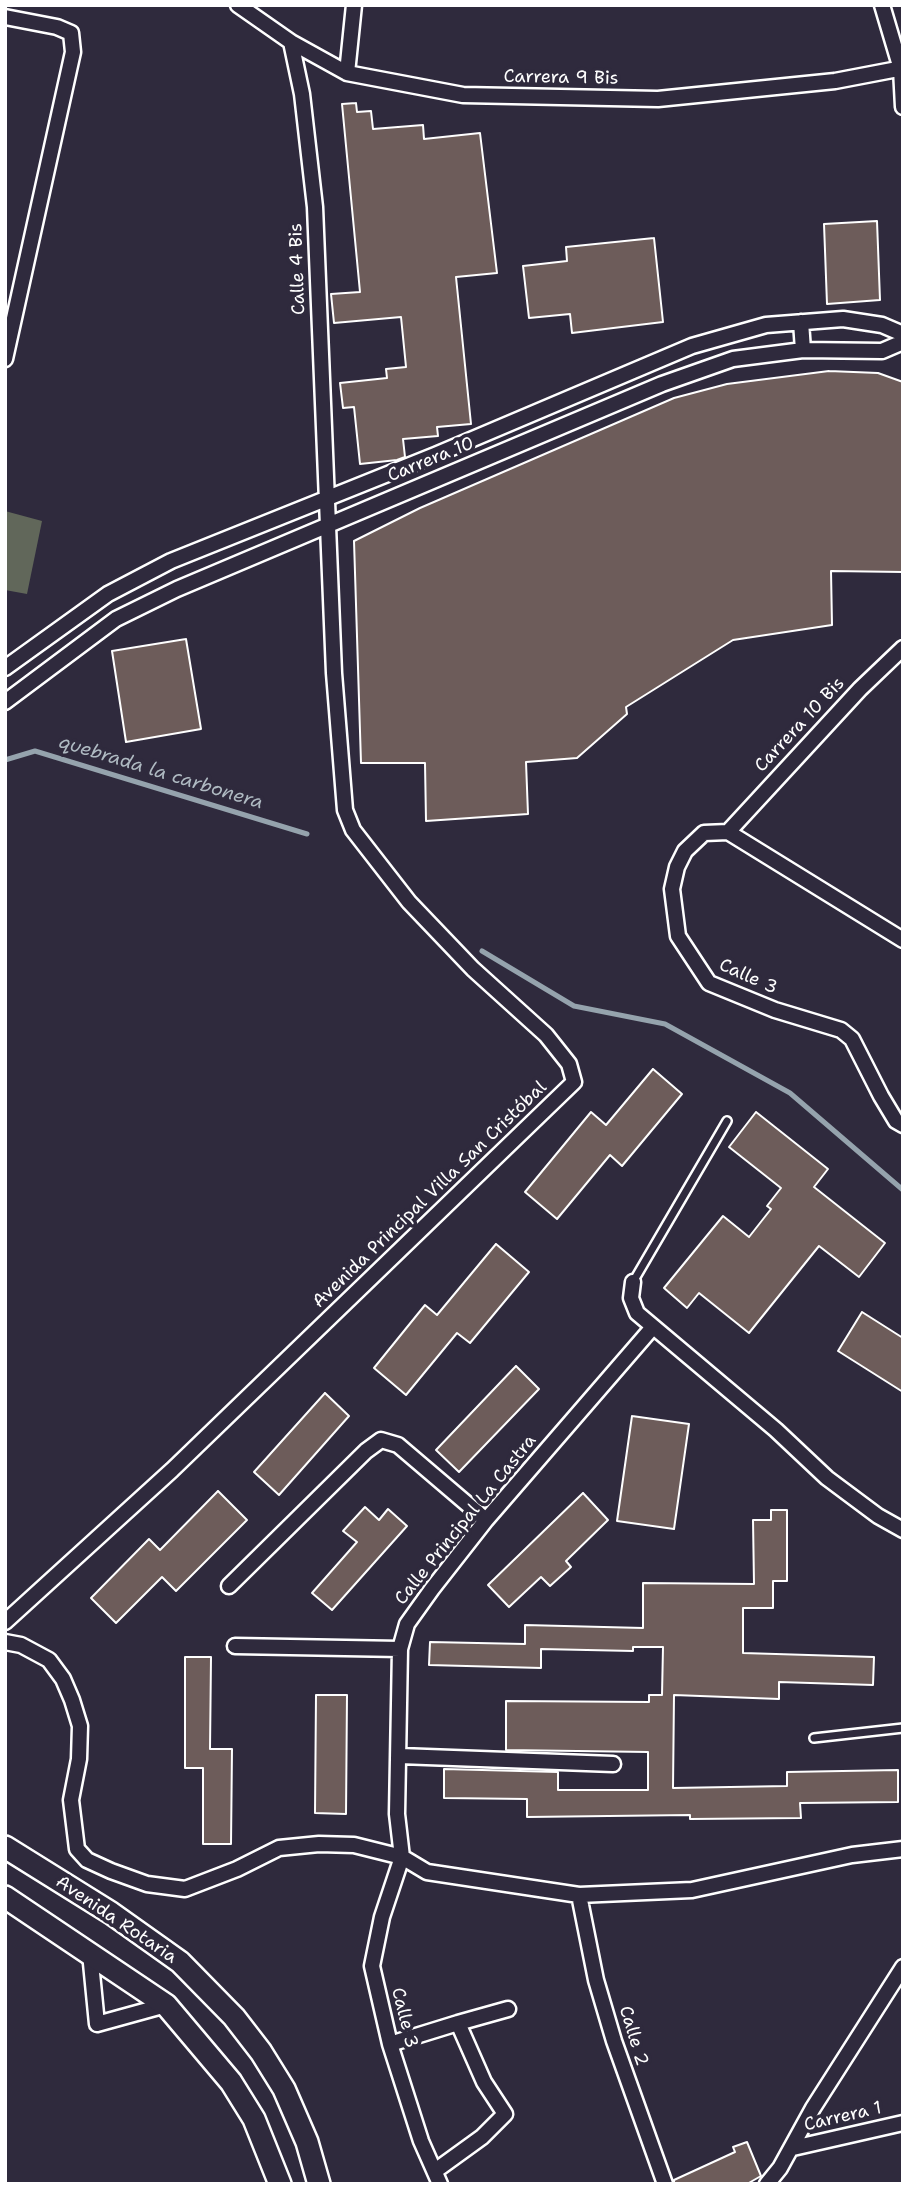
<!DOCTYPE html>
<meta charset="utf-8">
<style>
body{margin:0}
#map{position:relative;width:908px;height:2189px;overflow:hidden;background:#2f2a3d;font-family:"Shantell Sans",sans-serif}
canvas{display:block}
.frame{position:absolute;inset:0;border:7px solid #fff;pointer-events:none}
</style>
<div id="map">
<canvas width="908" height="2189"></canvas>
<div class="frame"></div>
</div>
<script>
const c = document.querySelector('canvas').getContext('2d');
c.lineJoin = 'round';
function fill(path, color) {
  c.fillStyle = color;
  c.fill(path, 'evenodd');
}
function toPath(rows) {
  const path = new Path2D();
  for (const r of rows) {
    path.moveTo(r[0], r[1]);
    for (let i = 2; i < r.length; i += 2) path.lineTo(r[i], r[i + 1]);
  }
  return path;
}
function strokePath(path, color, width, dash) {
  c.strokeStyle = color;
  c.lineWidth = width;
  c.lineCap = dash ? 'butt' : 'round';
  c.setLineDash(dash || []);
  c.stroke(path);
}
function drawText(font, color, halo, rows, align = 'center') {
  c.font = font + ' "Shantell Sans",sans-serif';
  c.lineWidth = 7;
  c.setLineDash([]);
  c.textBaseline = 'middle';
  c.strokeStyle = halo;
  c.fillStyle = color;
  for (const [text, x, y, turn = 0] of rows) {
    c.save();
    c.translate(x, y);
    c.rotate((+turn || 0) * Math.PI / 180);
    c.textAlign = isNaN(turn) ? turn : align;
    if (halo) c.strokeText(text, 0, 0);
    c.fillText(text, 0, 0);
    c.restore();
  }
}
fill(toPath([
 [5,511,42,521,27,594,5,590]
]), '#61675a');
strokePath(toPath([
 [5,760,35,751,307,834],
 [482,951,574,1006,665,1024,790,1093,903,1190]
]), '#95a3ad', 5);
const building = toPath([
 [356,103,357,112,371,111,373,129,423,125,424,139,480,133,497,273,456,277,471,424,437,427,438,436,403,439,405,457,397,460,360,464,354,407,343,408,340,383,387,378,386,369,406,367,401,317,334,323,331,294,360,292,342,104,356,103],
 [877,221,880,300,827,304,824,224,877,221],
 [654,238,663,322,572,333,570,314,529,318,523,266,567,261,566,247,654,238],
 [829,371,878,373,903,382,903,572,831,571,832,625,733,640,626,707,627,714,577,758,526,762,528,814,426,821,425,763,361,763,354,541,420,508,674,398,727,384,829,371],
 [186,639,201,729,126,742,112,651,186,639],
 [653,1069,682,1094,622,1166,610,1155,557,1219,525,1192,591,1112,606,1125,653,1069],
 [756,1112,828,1169,814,1187,885,1243,859,1277,819,1246,749,1333,699,1293,687,1308,664,1288,723,1216,749,1237,771,1209,767,1206,781,1188,729,1147,756,1112],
 [496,1244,529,1272,470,1343,457,1333,406,1395,374,1368,425,1305,437,1315,496,1244],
 [862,1312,903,1338,903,1392,838,1351,862,1312],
 [516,1366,539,1389,459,1472,436,1450,516,1366],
 [325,1393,349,1416,279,1495,254,1472,325,1393],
 [632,1416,689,1424,674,1529,617,1521,632,1416],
 [218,1491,247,1520,176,1591,162,1577,116,1623,91,1598,149,1539,160,1550,218,1491],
 [583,1493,608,1520,566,1561,571,1567,550,1586,541,1577,509,1607,488,1585,583,1493],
 [365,1507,379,1520,388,1509,407,1526,332,1610,312,1593,357,1542,343,1531,365,1507],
 [771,1510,787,1510,787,1581,773,1581,773,1608,743,1608,743,1653,874,1657,873,1685,779,1682,779,1699,674,1695,673,1788,787,1786,787,1772,898,1770,898,1802,800,1803,801,1818,690,1819,690,1815,527,1817,527,1799,444,1798,444,1769,558,1772,558,1790,648,1790,648,1752,506,1750,506,1701,649,1702,649,1695,662,1695,663,1647,633,1647,633,1651,541,1649,541,1668,429,1665,430,1642,525,1644,525,1625,643,1628,643,1583,754,1584,753,1520,771,1520,771,1510],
 [185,1657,211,1657,210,1749,232,1749,231,1844,203,1844,203,1768,185,1768,185,1657],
 [316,1695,347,1695,346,1814,315,1813,316,1695],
 [747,2142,761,2176,747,2184,674,2184,674,2180,735,2152,733,2147,747,2142]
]);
fill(building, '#6d5c5a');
strokePath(building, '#fff', 2);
const service = toPath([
 [633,1282,727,1121],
 [814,1738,903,1728]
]);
const minor = toPath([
 [238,5,291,42,347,73,463,95,658,99,835,81,903,68],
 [882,5,901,69,903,107],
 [5,17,57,27,71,33,73,52,5,359],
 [347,73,354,5],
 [801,322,803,350],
 [5,668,108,594,171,561,435,455,692,346,766,325,843,319,882,325,903,334],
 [5,702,116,619,177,589,662,384,733,359,803,350,882,351,903,342],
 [728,832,860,689,903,648],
 [903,940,728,832,704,833,685,851,677,867,672,889,678,936,709,983,775,1010,841,1030,852,1039,881,1096,896,1121,903,1125],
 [633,1282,631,1298,637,1313,776,1430,827,1478,878,1516,903,1530],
 [229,1586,366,1451,381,1440,398,1445,486,1520],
 [5,1622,172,1470,574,1082,569,1064,546,1035,473,969,409,902,353,830,345,810,334,673,315,207,302,94,291,42],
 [5,1642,21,1645,49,1660,63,1679,72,1700,80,1726,79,1759,71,1800,77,1849,87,1860,111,1871,147,1884,185,1889,237,1869,279,1848,319,1844,354,1845,402,1857,427,1872,579,1895,692,1890,852,1855,903,1849],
 [235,1646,400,1649],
 [400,1756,613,1764],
 [579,1895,596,1980,614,2041,665,2184],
 [90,1953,97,2024,166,2005],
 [458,2023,508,2009],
 [390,2044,458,2023,484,2082,505,2114,482,2137,435,2171],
 [793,2148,903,2123],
 [440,2184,421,2141,390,2044,372,1966,382,1917,402,1857,397,1814,400,1649,407,1624,432,1589,486,1520,653,1327],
 [767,2184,780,2168,813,2108,903,1967]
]);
const secondary = toPath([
 [5,1847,111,1913,180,1962,234,2017,261,2052,284,2089,307,2142,319,2184],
 [5,1897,166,2005,231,2082,254,2119,280,2184]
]);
strokePath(service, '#fff', 12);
strokePath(minor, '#fff', 19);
strokePath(secondary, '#fff', 26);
strokePath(service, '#2f2a3d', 7);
strokePath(minor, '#2f2a3d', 14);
strokePath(secondary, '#2f2a3d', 21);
drawText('18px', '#fff', '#2f2a3d', [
 ["Carrera 9 Bis",561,78,1],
 ["Calle 4 Bis",298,269,-92],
 ["Carrera 10",431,460,-22],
 ["Carrera 10 Bis",800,725,-47],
 ["Calle 3",748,977,24],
 ["Avenida Principal Villa San Cristóbal",430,1195,-44],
 ["Calle Principal La Castra",466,1520,-51],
 ["Avenida Rotaria",116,1920,34],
 ["Calle 3",404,2018,76],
 ["Calle 2",633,2036,73],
 ["Carrera 1",843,2117,-13]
]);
drawText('italic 19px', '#afbac2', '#2f2a3d', [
 ["quebrada la carbonera",161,773,17]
]);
</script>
